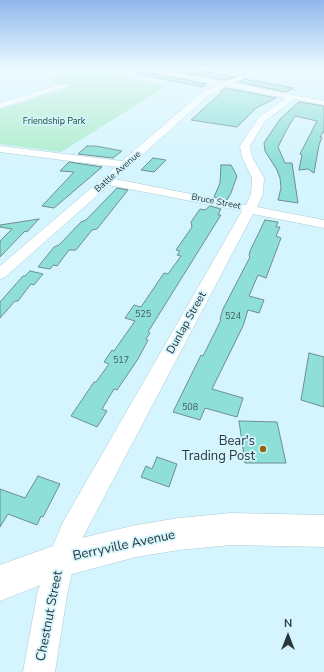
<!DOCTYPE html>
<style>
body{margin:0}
#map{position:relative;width:324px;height:672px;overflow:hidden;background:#d5f5fe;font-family:"Nunito Sans",sans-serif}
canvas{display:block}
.north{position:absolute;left:268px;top:616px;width:40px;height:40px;-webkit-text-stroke:3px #d5f5fe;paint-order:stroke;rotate:0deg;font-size:11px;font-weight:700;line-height:16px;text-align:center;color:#2a3639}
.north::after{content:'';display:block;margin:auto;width:14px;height:18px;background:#2a3639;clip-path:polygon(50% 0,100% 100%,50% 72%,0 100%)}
</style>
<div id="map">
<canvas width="324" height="672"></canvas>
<div class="north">N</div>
</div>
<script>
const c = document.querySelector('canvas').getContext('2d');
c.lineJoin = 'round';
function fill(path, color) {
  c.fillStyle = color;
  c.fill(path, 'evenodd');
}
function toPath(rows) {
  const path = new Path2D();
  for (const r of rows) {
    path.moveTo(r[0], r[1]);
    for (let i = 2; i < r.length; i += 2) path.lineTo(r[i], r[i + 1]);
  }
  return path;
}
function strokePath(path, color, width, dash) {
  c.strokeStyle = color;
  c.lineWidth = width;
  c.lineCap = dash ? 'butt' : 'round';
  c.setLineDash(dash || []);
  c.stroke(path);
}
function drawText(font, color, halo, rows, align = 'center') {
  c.font = font + ' "Nunito Sans",sans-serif';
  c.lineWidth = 3.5;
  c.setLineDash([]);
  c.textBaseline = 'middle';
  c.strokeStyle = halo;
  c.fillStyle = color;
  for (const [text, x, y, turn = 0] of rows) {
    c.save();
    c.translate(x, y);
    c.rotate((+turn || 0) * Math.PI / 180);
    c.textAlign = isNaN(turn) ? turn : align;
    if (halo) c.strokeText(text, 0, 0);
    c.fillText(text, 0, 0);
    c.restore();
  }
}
fill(toPath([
 [76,69,84,69,167,86,61,152,0,144,0,109,71,88,46,80]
]), '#adeccb');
const building = toPath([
 [138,69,144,69,148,72,206,84,203,87,137,74,138,69],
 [162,69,190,69,235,77,225,80,162,69],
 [244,79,267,83,294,88,286,92,239,82,244,79],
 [226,88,276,98,256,108,237,127,191,120,222,92,221,91,226,88],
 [299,102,324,106,324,131,320,137,322,137,319,145,314,173,308,169,299,170,302,155,300,154,317,121,295,116,287,129,278,147,285,163,292,163,298,203,278,200,281,188,280,178,277,170,265,151,264,143,280,119,299,102],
 [87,146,96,146,122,151,113,158,78,154,87,146],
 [153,158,166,160,154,172,141,170,153,158],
 [69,162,102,167,54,208,42,206,74,172,60,171,69,162],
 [221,165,231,165,237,176,231,193,227,200,214,197,220,183,221,165],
 [117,188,128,190,97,229,92,230,76,250,69,250,57,266,53,265,50,269,38,267,54,247,59,245,81,222,86,220,117,188],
 [210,206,221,209,218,215,221,215,219,218,148,332,150,333,146,339,148,340,138,359,117,390,114,389,102,409,107,411,97,427,71,416,94,382,96,382,109,364,104,362,112,350,114,351,135,321,125,318,134,305,141,307,164,273,168,274,181,256,177,255,180,251,176,250,192,227,191,222,200,209,205,210,210,206],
 [39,219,27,232,25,231,0,257,0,241,12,229,0,227,0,225,39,219],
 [265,220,278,222,276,227,280,227,276,236,281,238,266,278,258,275,249,296,264,300,259,313,248,310,243,326,212,389,243,398,237,417,205,408,200,420,173,412,201,355,203,356,221,320,220,319,223,309,250,257,249,256,250,251,265,220],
 [30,271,43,274,34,285,31,284,18,301,15,301,0,318,0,302,23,276,25,276,30,271],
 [309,353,324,357,324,407,301,400,309,353],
 [239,421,277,422,286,463,245,463,239,421],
 [157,457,177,464,169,487,141,477,146,466,152,469,157,457],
 [38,476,60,484,43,517,41,516,37,525,8,514,0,527,0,489,25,498,38,476]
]);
fill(building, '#8edfd8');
strokePath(building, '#6f8e8b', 1);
const minor = toPath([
 [145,69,156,69,225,82,241,76,243,77,243,79,234,83,324,101,324,105,294,99,265,121,250,146,252,157,264,178,263,194,257,207,324,220,324,228,253,214,83,537,75,560,67,595,55,672,23,672,37,595,47,560,63,522,242,211,109,185,5,277,0,279,0,266,116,167,0,152,0,146,122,161,201,93,218,85,148,71,145,69],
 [226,86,286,98,259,117,240,146,242,157,252,178,251,194,246,205,115,179,207,97,226,86],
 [306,69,313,69,324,73,324,78,306,69],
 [62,84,68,84,69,86,0,108,0,103,62,84]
]);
const major = toPath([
 [231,513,324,515,324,547,231,545,179,550,136,557,61,577,0,601,0,565,61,543,136,525,179,518,231,513]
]);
strokePath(minor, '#abcad3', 1);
strokePath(major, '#abcad3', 1);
fill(minor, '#fff');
fill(major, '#fff');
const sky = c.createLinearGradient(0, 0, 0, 163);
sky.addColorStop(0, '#90b7ec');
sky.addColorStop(0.42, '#ecfaff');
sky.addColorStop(1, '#ecfaff00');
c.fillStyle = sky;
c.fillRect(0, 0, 324, 163);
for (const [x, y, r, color] of [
 [263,449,4,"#926611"]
]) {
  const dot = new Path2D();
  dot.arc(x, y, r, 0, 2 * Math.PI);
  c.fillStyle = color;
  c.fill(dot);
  strokePath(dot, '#d5f5fe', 1.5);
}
drawText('9px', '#1a4c36', '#d5f5fe', [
 ["Friendship Park",54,122]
]);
drawText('9px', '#2a3639', '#d5f5fe', [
 ["Battle Avenue",118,172,-41],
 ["Bruce Street",216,202,11]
]);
drawText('9px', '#436061', null, [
 ["525",143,315],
 ["524",233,317],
 ["517",121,361],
 ["508",190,408]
]);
drawText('11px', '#2a3639', '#d5f5fe', [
 ["Dunlap Street",187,323,-61]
]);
drawText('13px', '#2a3639', '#d5f5fe', [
 ["Bear's",255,442],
 ["Trading Post",255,457]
], 'right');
drawText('13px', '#2a3639', '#d5f5fe', [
 ["Berryville Avenue",124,546,-12],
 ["Chestnut Street",50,616,-79]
]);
</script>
